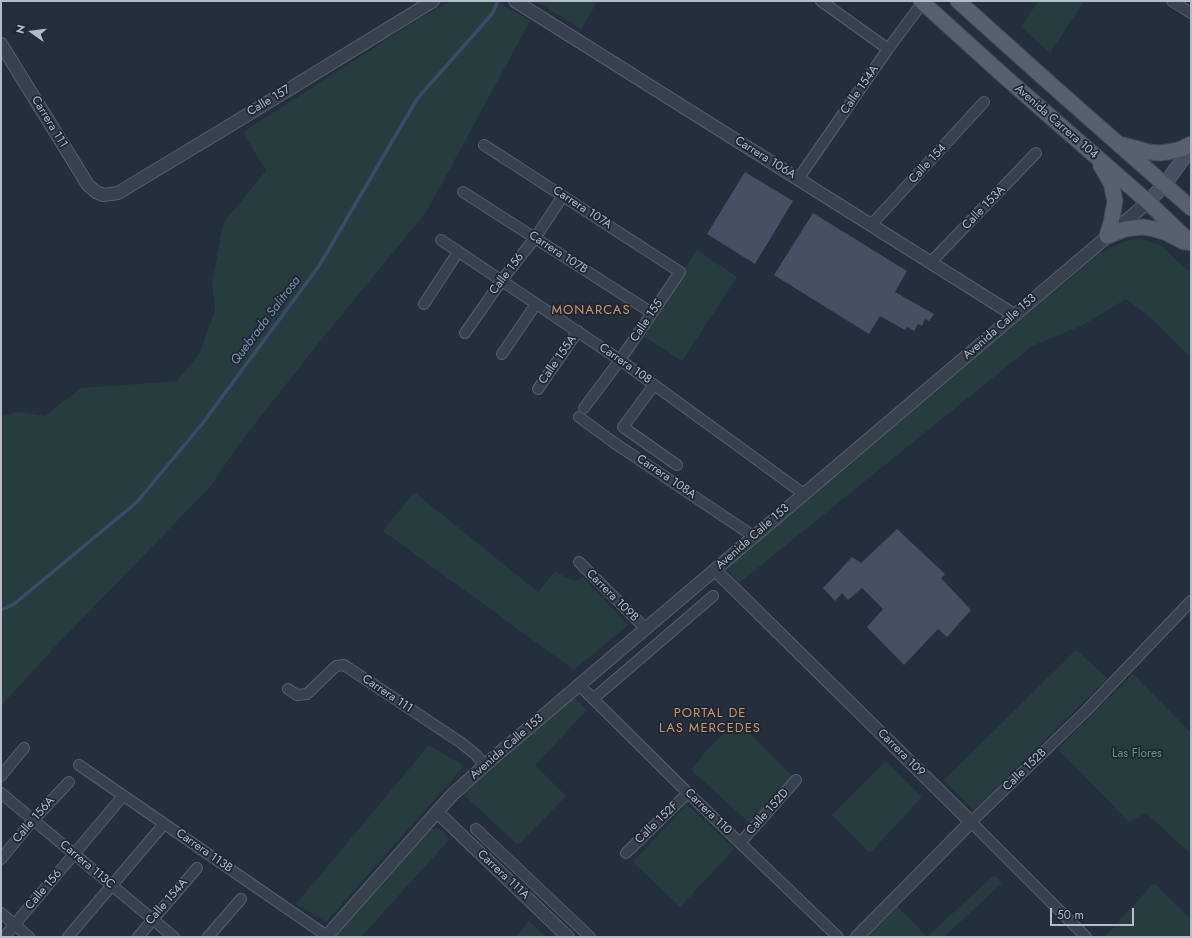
<!DOCTYPE html>
<style>
body{margin:0}
#map{position:relative;width:1192px;height:938px;overflow:hidden;background:#242f3e;font-family:Jost,sans-serif}
canvas{display:block}
.frame{position:absolute;inset:0;border:2px solid #b4bcc9;pointer-events:none}
.north{position:absolute;left:12px;top:12px;width:40px;height:40px;-webkit-text-stroke:3px #1d2633;paint-order:stroke;rotate:284deg;font-size:11px;font-weight:700;line-height:16px;text-align:center;color:#b4bcc9}
.north::after{content:'';display:block;margin:auto;width:14px;height:18px;background:#b4bcc9;clip-path:polygon(50% 0,100% 100%,50% 72%,0 100%)}
.scale{position:absolute;left:1050px;top:908px;width:84px;height:18px;box-sizing:border-box;border:2px solid #b4bcc9;border-top:0;padding-left:5px;font-size:12px;line-height:14px;white-space:nowrap;color:#b4bcc9;-webkit-text-stroke:3px #1d2633;paint-order:stroke}
</style>
<div id="map">
<canvas width="1192" height="938"></canvas>
<div class="frame"></div>
<div class="north">N</div>
<div class="scale">50 m</div>
</div>
<script>
const c = document.querySelector('canvas').getContext('2d');
c.lineJoin = 'round';
function fill(path, color) {
  c.fillStyle = color;
  c.fill(path, 'evenodd');
}
function toPath(rows) {
  const path = new Path2D();
  for (const r of rows) {
    path.moveTo(r[0], r[1]);
    for (let i = 2; i < r.length; i += 2) path.lineTo(r[i], r[i + 1]);
  }
  return path;
}
function strokePath(path, color, width, dash) {
  c.strokeStyle = color;
  c.lineWidth = width;
  c.lineCap = dash ? 'butt' : 'round';
  c.setLineDash(dash || []);
  c.stroke(path);
}
function drawText(font, color, halo, rows, align = 'center') {
  c.font = font + ' Jost,sans-serif';
  c.lineWidth = 3.5;
  c.setLineDash([]);
  c.textBaseline = 'middle';
  c.strokeStyle = halo;
  c.fillStyle = color;
  for (const [text, x, y, turn = 0] of rows) {
    c.save();
    c.translate(x, y);
    c.rotate((+turn || 0) * Math.PI / 180);
    c.textAlign = isNaN(turn) ? turn : align;
    if (halo) c.strokeText(text, 0, 0);
    c.fillText(text, 0, 0);
    c.restore();
  }
}
fill(toPath([
 [450,1,496,1,530,21,427,211,317,345,243,439,209,488,53,649,1,706,1,416,19,412,45,416,81,388,177,381,200,353,215,310,212,284,223,223,266,171,243,132,414,22],
 [536,1,598,1,581,29],
 [1038,1,1084,1,1050,53,1021,27],
 [1139,238,1160,245,1191,273,1191,358,1150,317,1126,299,1081,326,1032,346,739,583,723,565,1065,283,1098,254,1123,242],
 [697,250,737,277,682,361,642,335],
 [414,492,538,592,555,571,566,578,577,581,583,577,628,625,574,670,383,531],
 [1076,650,1108,678,974,810,944,780],
 [1133,674,1191,733,1191,854,1146,813,1129,822,1058,749],
 [574,697,587,710,535,765,566,796,518,845,463,794],
 [736,720,796,780,754,827,691,770,706,751],
 [429,745,464,766,326,922,296,904],
 [886,761,922,797,870,853,832,815],
 [687,804,734,849,680,907,633,862],
 [437,828,445,832,447,842,361,937,334,937,431,829],
 [994,875,1002,883,944,937,927,937],
 [1154,883,1191,919,1191,937,1104,937],
 [897,906,927,937,871,937,868,935],
 [529,921,544,935,546,937,515,937]
]), '#263c3f');
strokePath(toPath([
 [1,610,14,604,136,503,202,424,319,266,417,99,492,14,498,1]
]), '#394c67', 3.5);
fill(toPath([
 [745,172,793,201,755,264,707,234],
 [813,213,907,271,895,292,934,314,929,321,925,319,922,326,918,324,914,331,907,327,905,330,880,316,869,334,774,275],
 [897,529,945,574,941,578,971,610,947,637,938,629,904,665,867,627,883,609,862,588,848,600,842,593,835,601,823,588,852,557,861,563]
]), '#455162');
const minor = toPath([
 [821,1,888,49],
 [1172,1,1191,13],
 [484,145,680,272,620,360,584,408],
 [798,179,888,49,923,2],
 [463,192,652,313],
 [871,225,984,102],
 [441,240,620,360,804,494],
 [931,262,1036,153],
 [424,304,458,252],
 [465,333,502,280,535,238,563,196],
 [502,354,536,304],
 [654,385,623,427,677,465],
 [538,389,578,331],
 [579,417,613,442,753,536],
 [579,562,646,629],
 [579,685,688,793,838,937],
 [288,689,297,695,307,694,336,666,344,665,460,742,474,753,485,765],
 [593,699,713,596],
 [79,765,327,936],
 [1,776,24,748],
 [1,793,174,937],
 [476,829,590,937],
 [740,843,796,780],
 [626,853,688,793],
 [1,859,33,820,69,782],
 [1,913,29,937],
 [4,937,123,796],
 [68,937,164,824],
 [138,937,197,868],
 [208,937,241,899],
 [1086,937,971,822,1086,711,1191,601]
]);
const tertiary = toPath([
 [515,1,1014,315],
 [1,44,88,185,96,192,103,195,111,194,118,193,234,123,433,1],
 [715,570,971,822,857,937],
 [438,813,568,937],
 [326,937,452,795,485,765,1148,202]
]);
const secondary = toPath([
 [1148,202,1165,184,1191,148]
]);
const primary = toPath([
 [921,1,1005,77,1148,202,1191,243],
 [958,1,1055,88,1191,208],
 [1123,145,1149,152,1159,153,1168,152,1181,149,1191,144],
 [1101,166,1111,183,1115,201,1111,223,1107,236],
 [1107,236,1125,229,1143,227,1154,229,1167,233,1184,242]
]);
strokePath(minor, '#565f6c', 12);
strokePath(tertiary, '#565f6c', 14);
strokePath(secondary, '#565f6c', 15);
strokePath(primary, '#414a57', 17);
strokePath(minor, '#38414e', 10);
strokePath(tertiary, '#38414e', 12);
strokePath(secondary, '#465061', 13);
strokePath(primary, '#56606e', 15);
drawText('12px', '#b4bcc9', '#1d2633', [
 ["Calle 154A",860,90,-55],
 ["Calle 157",269,101,-31],
 ["Carrera 111",49,122,59],
 ["Avenida Carrera 104",1056,122,41],
 ["Carrera 106A",765,158,32],
 ["Calle 154",928,164,-47],
 ["Carrera 107A",582,208,33],
 ["Calle 153A",984,208,-46],
 ["Carrera 107B",558,253,33],
 ["Calle 156",507,274,-53],
 ["Calle 155",647,321,-56],
 ["Avenida Calle 153",1000,327,-41],
 ["Calle 155A",558,360,-55],
 ["Carrera 108",625,364,35],
 ["Carrera 108A",666,477,34],
 ["Avenida Calle 153",753,537,-41],
 ["Carrera 109B",612,596,45],
 ["Carrera 111",387,694,34],
 ["Avenida Calle 153",507,747,-41],
 ["Carrera 109",901,753,45],
 ["Calle 152B",1025,770,-44],
 ["Carrera 110",708,812,44],
 ["Calle 152D",768,812,-48],
 ["Calle 156A",34,820,-49],
 ["Calle 152F",657,823,-44],
 ["Carrera 113B",204,851,35],
 ["Carrera 113C",87,865,40],
 ["Carrera 111A",503,875,43],
 ["Calle 156",44,890,-49],
 ["Calle 154A",167,902,-49]
]);
drawText('12px', '#6b9a76', '#1d2633', [
 ["Las Flores",1137,754]
]);
c.letterSpacing = '1px';
drawText('13px', '#d59563', '#1d2633', [
 ["MONARCAS",591,311],
 ["PORTAL DE",710,714],
 ["LAS MERCEDES",710,729]
]);
c.letterSpacing = '0px';
drawText('italic 13px', '#7c92b1', '#1d2633', [
 ["Quebrada Salitrosa",266,321,-53]
]);
</script>
